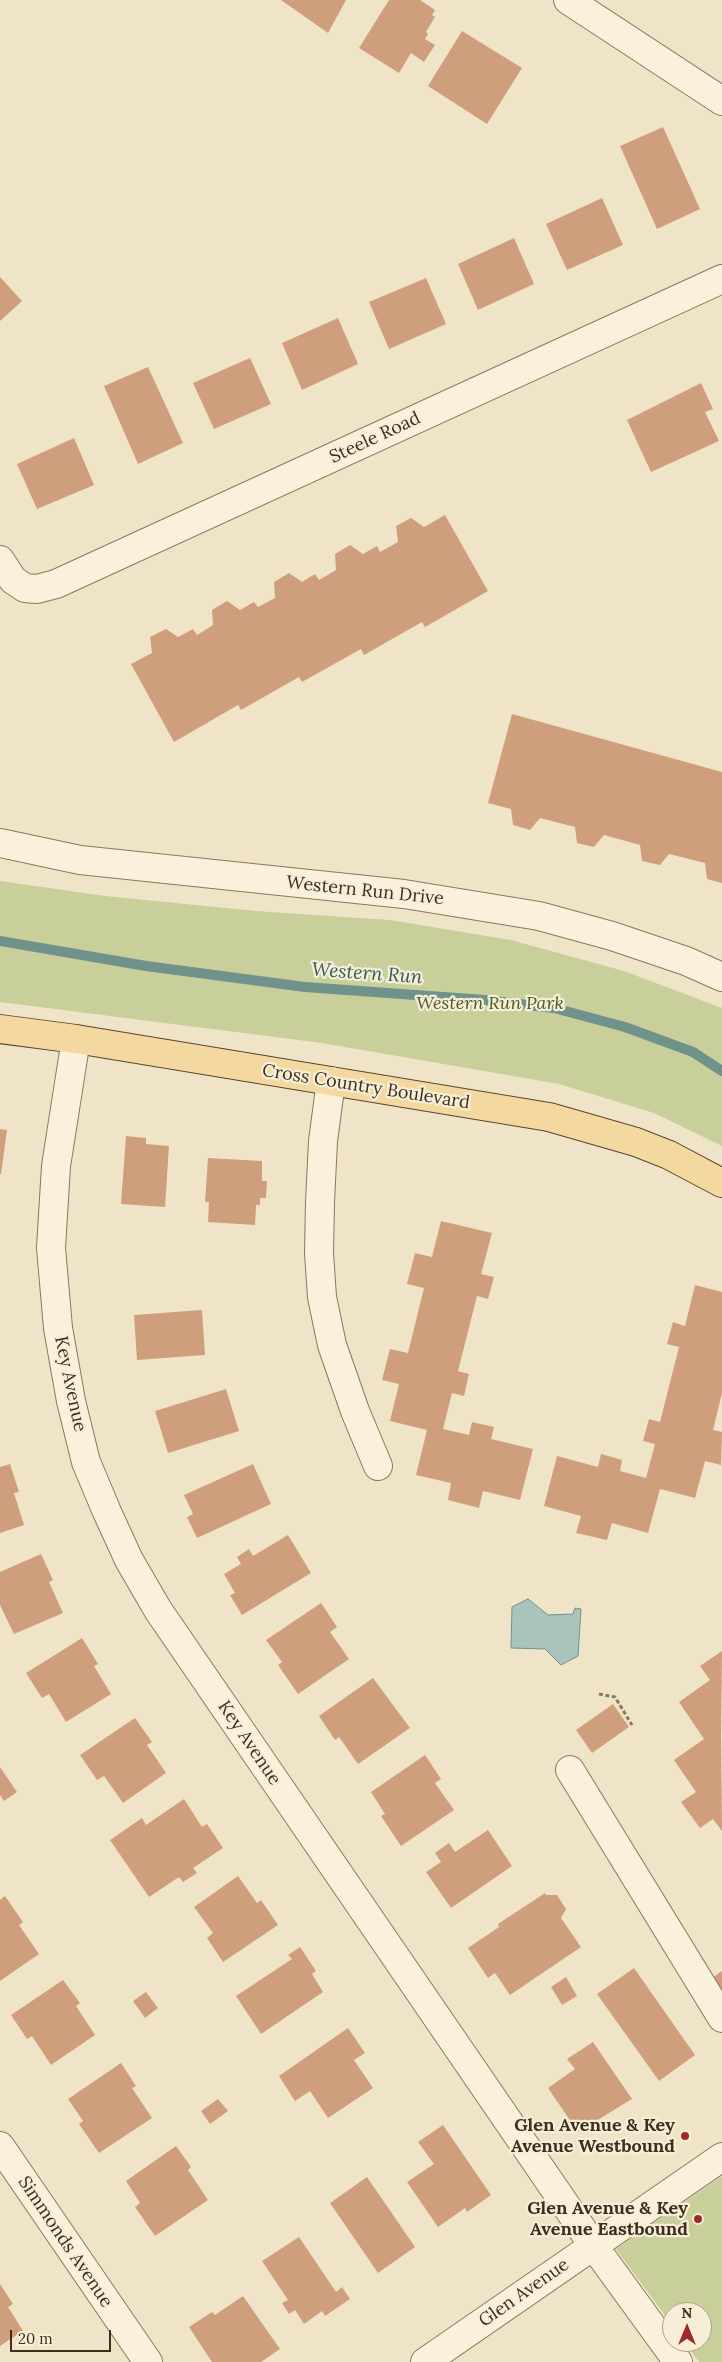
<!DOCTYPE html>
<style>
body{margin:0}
#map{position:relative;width:722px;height:2362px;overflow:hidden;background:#f0e4c8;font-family:Lora,serif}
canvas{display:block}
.north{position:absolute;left:662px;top:2302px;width:50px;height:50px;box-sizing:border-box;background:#f7eed8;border:1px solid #ada18e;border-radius:50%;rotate:0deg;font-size:14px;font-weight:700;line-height:20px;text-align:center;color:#3d2e20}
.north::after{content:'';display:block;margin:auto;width:18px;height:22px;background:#9e2a2b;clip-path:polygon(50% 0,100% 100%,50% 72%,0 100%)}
.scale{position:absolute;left:10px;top:2330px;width:101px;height:22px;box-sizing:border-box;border:2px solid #3d2e20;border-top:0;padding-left:6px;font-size:15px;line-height:18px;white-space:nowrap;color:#3d2e20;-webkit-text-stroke:4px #f7eed8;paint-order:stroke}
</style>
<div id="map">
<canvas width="722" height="2362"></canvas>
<div class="north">N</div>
<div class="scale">20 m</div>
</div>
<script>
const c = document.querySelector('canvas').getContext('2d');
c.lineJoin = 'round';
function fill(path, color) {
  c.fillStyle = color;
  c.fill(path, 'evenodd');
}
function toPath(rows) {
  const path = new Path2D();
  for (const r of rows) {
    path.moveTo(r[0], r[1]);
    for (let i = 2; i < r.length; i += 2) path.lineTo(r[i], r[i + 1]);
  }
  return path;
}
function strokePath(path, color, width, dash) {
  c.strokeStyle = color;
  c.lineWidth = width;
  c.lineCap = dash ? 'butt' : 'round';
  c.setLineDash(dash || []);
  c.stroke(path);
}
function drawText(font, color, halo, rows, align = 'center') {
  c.font = font + ' Lora,serif';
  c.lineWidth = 4.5;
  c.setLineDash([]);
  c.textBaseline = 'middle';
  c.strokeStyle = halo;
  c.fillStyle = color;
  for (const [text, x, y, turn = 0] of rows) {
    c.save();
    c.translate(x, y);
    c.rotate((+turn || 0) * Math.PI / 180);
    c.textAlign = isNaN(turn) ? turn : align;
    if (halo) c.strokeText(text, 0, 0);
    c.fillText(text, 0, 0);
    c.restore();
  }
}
fill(toPath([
 [0,881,105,896,256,911,390,920,511,940,624,971,722,1008,722,1146,654,1113,559,1084,322,1043,0,1002],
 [722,2176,722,2362,699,2362,684,2342,702,2342,702,2312,672,2312,672,2325,616,2249]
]), '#c9cf9b');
const water = toPath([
 [528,1599,548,1615,573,1614,575,1608,581,1609,578,1656,561,1665,545,1649,511,1648,512,1607,528,1599]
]);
fill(water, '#a9c4bc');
strokePath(water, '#6f938a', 1);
strokePath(toPath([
 [0,941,146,966,305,987,485,1000,554,1008,625,1027,693,1052,722,1071]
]), '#6f938a', 10);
fill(toPath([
 [281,0,346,0,328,33],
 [389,0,420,0,435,10,432,15,435,17,426,32,428,34,425,39,435,45,424,62,411,53,399,73,359,48],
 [462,31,522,68,487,124,428,86],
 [663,127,700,209,657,229,620,146],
 [602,198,623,245,567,270,546,224],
 [514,238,534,284,478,310,458,264],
 [0,277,22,301,0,321],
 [426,278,446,324,389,349,369,302],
 [338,318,358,364,302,390,282,343],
 [250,358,271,404,214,429,193,383],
 [148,367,183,443,138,464,104,386],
 [701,383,713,409,705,412,719,441,651,472,627,420],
 [74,438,94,485,37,509,17,464],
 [445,515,488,591,425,627,422,622,364,655,361,649,302,682,299,677,241,710,238,705,174,742,131,664,152,653,150,637,166,629,178,637,193,629,197,635,213,625,212,610,227,601,240,610,254,602,258,607,275,598,274,582,289,573,302,582,315,574,319,580,336,570,335,554,350,545,363,554,377,546,380,552,398,542,396,526,411,518,424,527],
 [512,714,722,772,722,883,707,879,705,863,669,854,660,865,642,861,640,845,604,835,594,847,577,843,575,827,540,818,530,830,513,825,511,809,488,803],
 [0,1129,7,1130,1,1174,0,1174],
 [126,1136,146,1138,146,1144,169,1146,165,1207,121,1204],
 [208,1158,262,1161,262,1181,267,1181,266,1198,260,1198,260,1205,256,1205,255,1225,208,1222,209,1202,205,1202],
 [441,1221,492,1233,481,1274,494,1277,488,1299,477,1296,458,1371,469,1374,464,1396,452,1393,443,1429,469,1435,472,1422,494,1427,491,1439,533,1449,520,1500,483,1491,479,1508,448,1500,451,1483,416,1475,427,1430,390,1421,399,1384,382,1380,390,1349,408,1353,424,1288,407,1284,415,1253,432,1257],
 [695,1285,722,1292,722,1393,713,1430,722,1432,721,1465,705,1461,695,1498,660,1489,648,1533,612,1523,607,1540,576,1533,581,1516,544,1506,557,1456,598,1467,601,1454,622,1460,620,1471,646,1478,655,1444,643,1441,649,1419,660,1422,679,1347,667,1344,673,1322,685,1326],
 [202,1310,205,1355,137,1360,134,1315],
 [226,1389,239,1431,168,1453,155,1411],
 [10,1464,19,1492,14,1493,24,1525,0,1533,0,1467],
 [253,1464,271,1504,197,1538,187,1517,193,1514,184,1495],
 [288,1535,311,1573,242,1615,230,1595,235,1593,224,1574,241,1564,237,1557,249,1549,253,1556],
 [41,1554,53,1580,49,1582,63,1613,14,1634,0,1605,0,1572],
 [321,1603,337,1627,330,1632,349,1659,298,1694,278,1665,282,1662,266,1640],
 [82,1638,98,1664,94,1666,111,1694,66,1722,49,1694,42,1698,26,1673],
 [722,1651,721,1736,722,1831,713,1819,700,1828,681,1802,696,1792,674,1760,704,1739,679,1702,710,1680,700,1666],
 [373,1678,410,1728,358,1764,339,1737,335,1740,319,1716],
 [613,1704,629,1727,592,1753,576,1730],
 [135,1718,152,1742,147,1745,166,1773,123,1803,104,1776,97,1780,80,1755],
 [425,1755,441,1779,435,1783,454,1810,401,1846,381,1816,385,1814,371,1792],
 [0,1767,17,1792,4,1801,0,1795],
 [184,1799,202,1827,207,1824,223,1848,193,1868,197,1873,183,1882,179,1877,149,1897,110,1840,142,1818,146,1825],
 [488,1830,512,1866,451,1908,426,1872,441,1862,435,1853,449,1843,455,1852],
 [238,1876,257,1903,261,1900,278,1925,223,1962,207,1938,213,1933,194,1907],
 [545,1893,546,1895,557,1895,566,1909,561,1918,581,1947,510,1995,495,1973,488,1978,468,1948,499,1927,498,1924],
 [5,1896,23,1922,19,1925,39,1954,0,1981,0,1900],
 [300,1947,316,1971,312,1974,323,1992,261,2034,236,1996,292,1959,288,1955],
 [634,1968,695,2055,659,2081,597,1994],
 [722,1971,722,1999,709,1980],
 [566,1977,577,1996,562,2005,551,1987],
 [63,1980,80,2003,76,2006,95,2035,51,2065,32,2036,27,2039,11,2015],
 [146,1992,158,2008,145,2018,133,2001],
 [348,2028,365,2053,354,2060,373,2088,328,2118,310,2091,295,2101,279,2076],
 [593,2042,632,2099,578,2132,548,2088,575,2069,567,2059],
 [121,2063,136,2086,132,2088,152,2118,99,2153,79,2124,83,2121,68,2099],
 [218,2099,228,2111,210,2124,201,2111],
 [443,2125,491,2195,467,2212,465,2208,438,2227,407,2182,434,2164,418,2142],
 [176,2146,191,2167,188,2170,208,2200,155,2236,135,2207,140,2203,126,2181],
 [367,2177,415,2247,378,2273,330,2203],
 [299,2237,336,2292,342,2287,350,2299,325,2316,322,2311,304,2324,295,2310,289,2314,282,2303,288,2300,262,2261],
 [0,2284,13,2304,8,2307,23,2331,0,2346],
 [243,2296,280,2349,261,2362,212,2362,189,2327,212,2312,215,2315]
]), '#cf9f7d');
const minor = toPath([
 [568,0,722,101],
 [0,560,13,580,25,588,37,589,56,584,722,279],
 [0,843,80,860,404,894,539,916,612,936,686,961,722,977],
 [76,1039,56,1166,51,1248,58,1328,71,1401,86,1462,107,1512,129,1560,158,1610,593,2245,678,2362],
 [331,1081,323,1141,320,1202,319,1253,322,1297,332,1345,355,1411,378,1466],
 [570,1770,722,2018],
 [0,2146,148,2362],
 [425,2362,722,2157]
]);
const major = toPath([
 [0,1029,76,1039,549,1117,636,1142,669,1155,722,1183]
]);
strokePath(minor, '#8d765c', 30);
strokePath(major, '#5b4430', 30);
strokePath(toPath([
 [599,1694,615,1697,632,1725]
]), '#8d765c', 3, [4, 2.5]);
strokePath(minor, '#faf1dc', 28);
strokePath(major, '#f3d9a0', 28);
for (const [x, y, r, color] of [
 [685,2136,5,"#9e2a2b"],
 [698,2219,5,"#9e2a2b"]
]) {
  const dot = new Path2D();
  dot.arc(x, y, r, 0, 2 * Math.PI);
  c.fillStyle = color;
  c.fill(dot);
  strokePath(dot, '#f7eed8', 2);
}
drawText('18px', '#3d2e20', '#f7eed8', [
 ["Steele Road",375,438,-25],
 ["Western Run Drive",365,891,6],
 ["Cross Country Boulevard",366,1087,9],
 ["Key Avenue",70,1384,78],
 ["Key Avenue",249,1743,56],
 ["Simmonds Avenue",65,2242,56],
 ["Glen Avenue",524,2293,-35]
]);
drawText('italic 18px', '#4d5a26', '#f7eed8', [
 ["Western Run Park",490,1004]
]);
drawText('bold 18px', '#3d2e20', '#f7eed8', [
 ["Glen Avenue & Key",675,2126],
 ["Avenue Westbound",675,2147],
 ["Glen Avenue & Key",688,2209],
 ["Avenue Eastbound",688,2230]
], 'right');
drawText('italic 19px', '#2f5d5a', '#f7eed8', [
 ["Western Run",367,974,4]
]);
</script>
